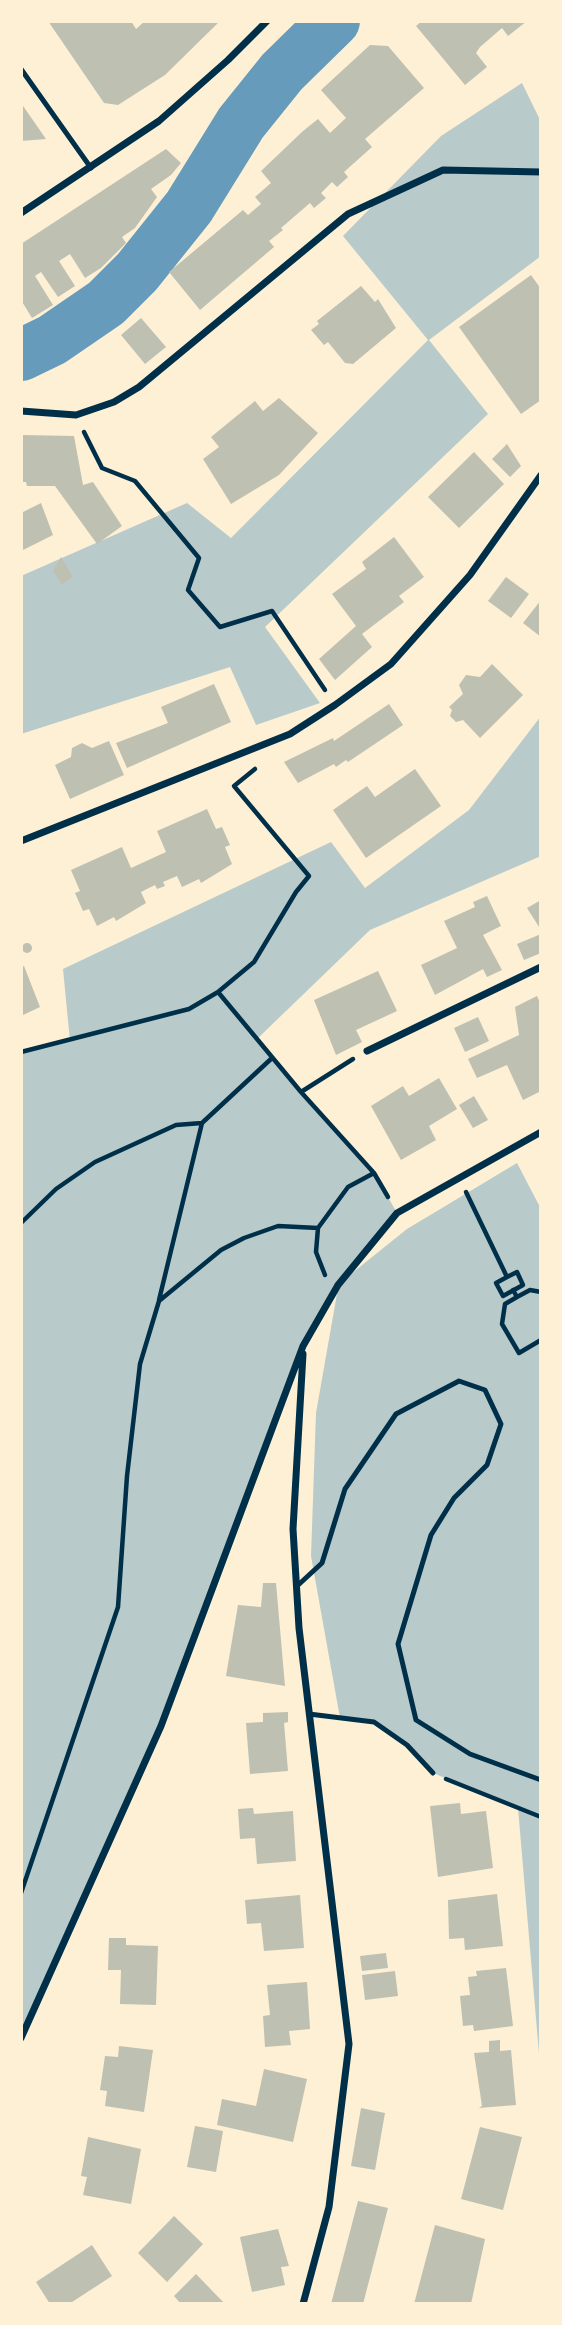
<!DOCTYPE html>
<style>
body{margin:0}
#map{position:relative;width:562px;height:2325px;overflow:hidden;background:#fdf0d5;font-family:"Sofia Sans Condensed",sans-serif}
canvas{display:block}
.frame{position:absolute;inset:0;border:23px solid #fdf0d5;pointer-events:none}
</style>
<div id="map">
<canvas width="562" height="2325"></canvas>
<div class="frame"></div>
</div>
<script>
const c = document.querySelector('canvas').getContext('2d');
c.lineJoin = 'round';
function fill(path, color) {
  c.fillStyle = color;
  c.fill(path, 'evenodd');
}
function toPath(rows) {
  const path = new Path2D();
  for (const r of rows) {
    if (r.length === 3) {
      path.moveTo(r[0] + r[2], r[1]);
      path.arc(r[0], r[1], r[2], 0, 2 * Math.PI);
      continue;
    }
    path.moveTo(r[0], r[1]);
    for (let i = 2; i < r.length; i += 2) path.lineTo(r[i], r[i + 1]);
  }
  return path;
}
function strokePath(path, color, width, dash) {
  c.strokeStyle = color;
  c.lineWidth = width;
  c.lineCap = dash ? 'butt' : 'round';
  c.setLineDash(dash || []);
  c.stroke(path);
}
fill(toPath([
 [522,83,541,122,541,256,429,340,488,414,265,627,320,703,256,725,230,667,21,734,21,576,187,503,231,538,428,340,343,236,441,136],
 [541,716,541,856,370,930,257,1039,374,1173,397,1213,341,1282,407,1229,517,1163,541,1209,541,2077,518,1808,433,1773,407,1745,374,1722,340,1718,311,1556,316,1413,338,1288,303,1346,161,1726,21,2038,21,1052,70,1041,63,969,331,842,365,888,469,810]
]), '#b9caca');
strokePath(toPath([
 [21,355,52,340,106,303,137,272,189,207,241,123,282,72,334,21]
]), '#669bbc', 52);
fill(toPath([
 [48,21,131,21,136,29,145,21,220,21,165,75,118,105,104,103],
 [422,21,527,21,508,36,502,28,480,47,476,53,487,67,465,85,416,26],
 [370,45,388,46,424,88,365,139,372,147,344,172,348,177,337,187,332,182,321,193,326,198,314,208,310,203,281,228,283,230,269,241,274,247,200,310,169,272,243,210,248,215,261,204,255,197,271,183,261,171,303,131,318,119,330,133,346,118,321,90],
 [21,103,46,139,21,141],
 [166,149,181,163,171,175,151,189,157,197,135,228,122,237,126,243,101,268,85,278,70,254,59,261,75,286,58,297,41,272,35,276,53,305,32,318,21,300,21,244],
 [531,275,541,289,541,400,521,414,459,327],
 [361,286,375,302,378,299,396,328,353,364,345,363,328,342,324,345,311,330,319,324,317,321],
 [141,318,166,347,145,364,121,335],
 [279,398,318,433,279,475,231,504,203,459,219,447,211,437,255,401,263,411],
 [21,435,74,436,83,485,93,482,122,526,97,544,55,486,27,486,26,482,21,482],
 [507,444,521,466,510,477,492,459],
 [474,452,504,484,459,528,428,497],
 [41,503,53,535,21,551,21,513],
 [394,537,424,577,399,596,404,602,362,634,372,647,335,680,319,659,356,626,332,594,366,569,362,562],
 [61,557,73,577,62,584,53,571],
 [506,577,529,594,511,618,488,601],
 [541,600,541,637,523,623],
 [492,664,523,695,480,738,463,720,456,722,450,716,452,710,449,707,463,694,459,685,466,675,480,677],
 [214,684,231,722,127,768,116,743,168,723,161,707],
 [389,704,403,725,348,762,346,760,336,767,334,764,298,783,284,762,333,738,334,741],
 [109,741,124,775,70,799,55,765,71,757,72,748,82,743,92,748],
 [415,769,441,806,366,858,333,810,367,786,375,797],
 [207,809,216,829,222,827,230,845,225,847,232,864,201,883,199,879,182,887,177,876,163,882,165,886,157,889,155,885,141,892,146,903,116,921,114,917,97,926,89,909,83,911,75,893,80,891,71,870,122,847,131,868,166,852,157,831],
 [487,896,501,926,483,935,502,970,487,977,483,969,435,995,421,965,457,948,444,921,475,907,473,902],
 [541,900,541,930,527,908],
 [541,934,541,953,524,960,517,944],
 [27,948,5],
 [24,966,40,1007,21,1016,21,967],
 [378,971,397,1011,356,1030,362,1042,336,1055,314,1000],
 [537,996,541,1005,541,1091,523,1100,507,1065,477,1078,468,1059,519,1035,515,1007],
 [478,1017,489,1041,465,1052,454,1028],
 [439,1078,457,1109,429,1126,436,1140,401,1160,371,1106,403,1086,409,1096],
 [474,1096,488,1120,473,1128,459,1105],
 [263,1583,276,1583,285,1686,226,1676,238,1605,261,1607],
 [288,1712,288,1722,284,1723,288,1771,250,1774,246,1723,263,1722,263,1713],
 [460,1803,461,1814,486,1811,493,1868,438,1877,430,1806],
 [253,1808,254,1814,293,1811,296,1861,257,1864,255,1838,240,1839,238,1809],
 [497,1894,503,1946,465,1950,464,1938,449,1939,448,1900],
 [300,1895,304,1948,264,1951,261,1923,247,1924,245,1900],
 [109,1938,126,1938,126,1945,158,1946,156,2005,120,2004,121,1970,108,1970],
 [386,1953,388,1968,362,1971,360,1956],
 [506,1968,513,2026,474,2031,473,2025,463,2026,460,1996,470,1995,468,1977,477,1976,476,1971],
 [395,1971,398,1996,365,2000,362,1975],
 [307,1982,310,2029,289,2031,291,2045,265,2047,263,2016,270,2015,267,1985],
 [500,2040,500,2051,511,2050,516,2105,479,2108,482,2106,474,2053,489,2052,489,2041],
 [119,2046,153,2050,144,2112,105,2106,107,2091,100,2090,105,2056,118,2057],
 [264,2069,307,2079,293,2142,217,2125,222,2099,256,2106],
 [361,2108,385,2113,375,2170,351,2166],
 [195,2126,223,2131,216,2172,187,2167],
 [480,2127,522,2137,503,2210,461,2199],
 [88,2137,141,2149,131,2204,83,2195,87,2177,81,2176],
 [358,2201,388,2208,363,2304,331,2304],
 [174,2216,203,2244,167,2282,138,2253],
 [435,2225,485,2239,471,2304,414,2304],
 [278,2229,289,2266,281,2267,285,2285,252,2292,240,2237],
 [92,2245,112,2276,69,2304,50,2304,36,2282],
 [196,2274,225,2304,181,2304,174,2296]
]), '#bec0b2');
strokePath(toPath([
 [84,432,102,468,135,481,199,558,188,590,220,627,272,611,325,690],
 [218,992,301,1092,374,1173,388,1197],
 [21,1052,189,1009,218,992,254,962,296,892,309,876,234,786,255,769],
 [301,1092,353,1059],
 [466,1192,507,1277,517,1272,523,1285,503,1296,496,1283,507,1277],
 [21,1223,56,1189,95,1162,176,1125,202,1123],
 [325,1275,316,1252,318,1228,348,1187,374,1173],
 [513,1290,517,1297,530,1290,541,1292],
 [517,1297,505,1304,502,1324,519,1353,541,1340],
 [159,1300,202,1123,272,1058],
 [446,1779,541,1817],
 [21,1893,118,1607,127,1476,140,1364,159,1301,221,1250,244,1238,278,1226,318,1228]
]), '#003049', 4.5);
strokePath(toPath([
 [21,69,91,168],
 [296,1587,322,1563,345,1489,396,1414,459,1381,485,1390,501,1424,487,1465,454,1498,431,1535,398,1644,416,1720,470,1754,541,1780],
 [309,1714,374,1722,407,1745,433,1773]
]), '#003049', 5);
strokePath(toPath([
 [21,213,159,121,228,60,267,21],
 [21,411,76,415,114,402,139,387,348,214,443,170,541,172],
 [21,841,290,734,335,705,391,664,470,575,541,475],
 [367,1051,541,967],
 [303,1354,293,1529,299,1628,349,2044,329,2207,303,2304],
 [21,2038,161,1726,303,1346,338,1285,397,1213,541,1132]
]), '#003049', 7);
</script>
